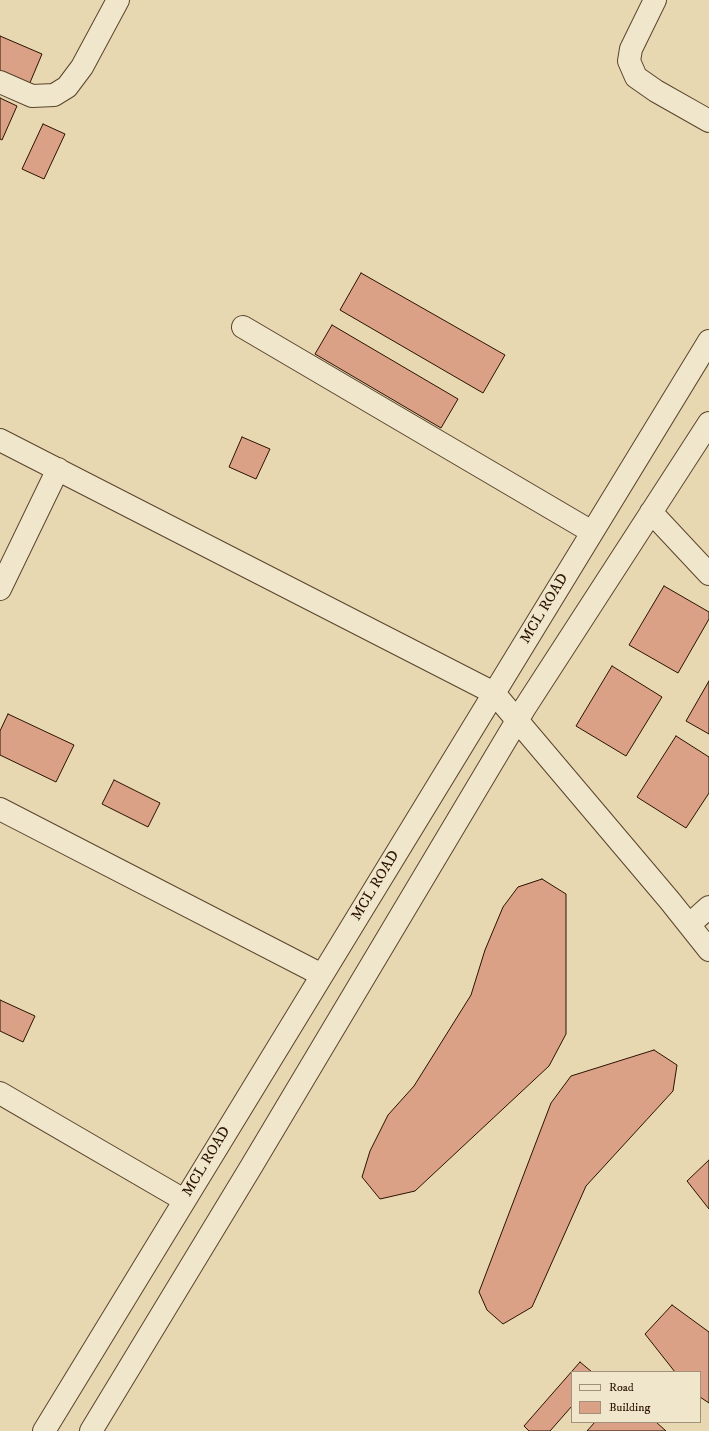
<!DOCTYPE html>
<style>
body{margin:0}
#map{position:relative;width:709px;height:1431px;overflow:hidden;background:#e7d8b1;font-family:"IM FELL DW Pica",serif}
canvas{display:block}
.legend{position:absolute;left:571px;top:1371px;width:130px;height:52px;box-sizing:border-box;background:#efe6cc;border:1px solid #a1917a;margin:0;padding:5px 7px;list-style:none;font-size:12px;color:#2b1200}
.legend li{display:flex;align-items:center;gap:8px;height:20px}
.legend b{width:20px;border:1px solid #a1917a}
</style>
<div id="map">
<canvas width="709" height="1431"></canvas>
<ul class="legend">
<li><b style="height:5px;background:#efe6cc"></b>Road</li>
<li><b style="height:11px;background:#daa187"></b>Building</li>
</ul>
</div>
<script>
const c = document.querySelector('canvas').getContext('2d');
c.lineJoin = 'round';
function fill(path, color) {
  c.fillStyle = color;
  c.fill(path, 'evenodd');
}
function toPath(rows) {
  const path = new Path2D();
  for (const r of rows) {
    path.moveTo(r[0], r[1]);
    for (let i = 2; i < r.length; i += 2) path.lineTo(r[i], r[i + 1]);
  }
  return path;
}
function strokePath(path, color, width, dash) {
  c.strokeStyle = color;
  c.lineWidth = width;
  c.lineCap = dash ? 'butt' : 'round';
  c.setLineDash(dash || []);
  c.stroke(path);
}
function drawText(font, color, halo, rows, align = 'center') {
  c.font = font + ' "IM FELL DW Pica",serif';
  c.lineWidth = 3;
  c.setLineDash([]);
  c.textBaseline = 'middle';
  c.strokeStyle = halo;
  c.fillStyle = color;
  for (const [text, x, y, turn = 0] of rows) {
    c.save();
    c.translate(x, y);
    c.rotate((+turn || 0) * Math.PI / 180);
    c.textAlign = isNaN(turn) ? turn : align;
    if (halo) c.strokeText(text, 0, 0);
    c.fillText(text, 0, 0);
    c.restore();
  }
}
const building = toPath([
 [0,36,42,54,29,85,0,72,0,36],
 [0,98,17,106,2,140,0,139,0,98],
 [43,124,65,134,44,179,22,169,43,124],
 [361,273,505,355,483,393,340,310,361,273],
 [332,325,458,399,441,428,315,354,332,325],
 [242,437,270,449,256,479,229,467,242,437],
 [664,586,709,612,709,619,678,673,629,645,664,586],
 [612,666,662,697,626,756,576,726,612,666],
 [709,681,709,734,686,721,709,681],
 [8,714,74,745,56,782,0,755,0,731,8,714],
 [676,736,709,757,709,793,686,828,637,797,676,736],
 [114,780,160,803,148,827,102,804,114,780],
 [542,879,566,894,566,1034,549,1066,415,1191,380,1199,362,1177,370,1151,388,1115,414,1086,471,995,485,950,503,907,518,887,542,879],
 [0,1000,35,1016,23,1042,0,1031,0,1000],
 [654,1050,677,1065,673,1091,586,1186,532,1307,503,1324,487,1310,479,1292,551,1103,571,1076,654,1050],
 [709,1160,709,1209,687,1181,709,1160],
 [672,1305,709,1332,709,1403,700,1397,700,1372,675,1372,645,1334,672,1305],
 [580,1362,592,1372,572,1372,572,1406,550,1431,529,1431,524,1426,580,1362],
 [595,1422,656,1422,666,1431,587,1431,595,1422]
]);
fill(building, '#daa187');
strokePath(building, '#2b1200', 1);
const minor = toPath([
 [655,0,631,49,629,61,636,77,656,91,709,121],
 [0,82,32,96,54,95,67,87,82,67,118,0],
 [243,327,592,532],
 [0,440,494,693,670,901,709,950],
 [651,512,709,574],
 [0,589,58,469],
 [0,809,322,975],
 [689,925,709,907],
 [0,1093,184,1200],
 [44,1431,709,341],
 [91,1431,251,1167,524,709,709,423]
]);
strokePath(minor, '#5a442c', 24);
strokePath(minor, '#efe6cc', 22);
drawText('15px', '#2b1200', '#efe6cc', [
 ["MCL ROAD",545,609,-59],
 ["MCL ROAD",376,886,-59],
 ["MCL ROAD",207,1162,-59]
]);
</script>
